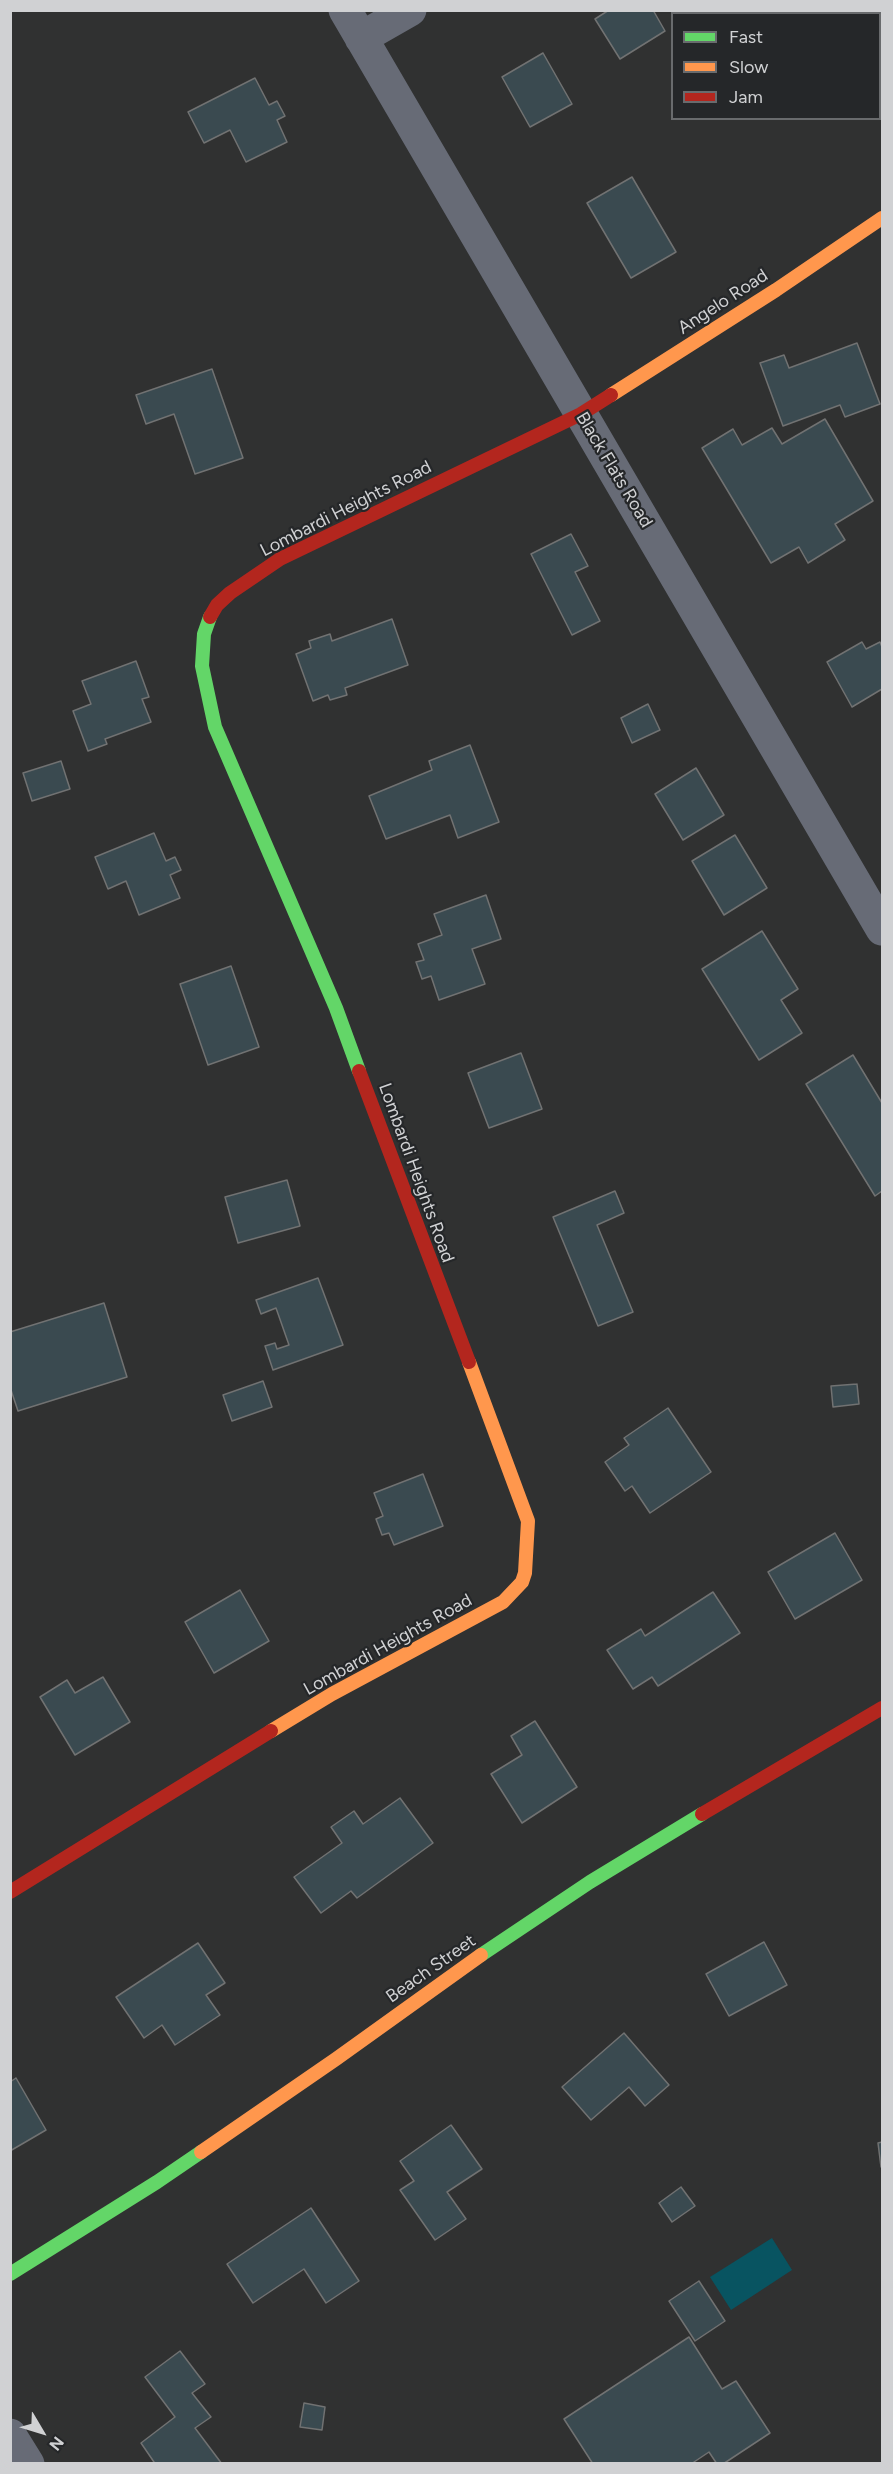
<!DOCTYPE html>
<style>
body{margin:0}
#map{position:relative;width:893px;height:2474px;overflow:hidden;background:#303131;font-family:Figtree,sans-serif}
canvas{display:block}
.frame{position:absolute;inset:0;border:12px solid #d0d1d3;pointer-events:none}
.legend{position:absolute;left:671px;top:12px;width:210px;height:108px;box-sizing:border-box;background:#252729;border:2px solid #696b6d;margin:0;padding:8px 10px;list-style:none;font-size:18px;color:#d0d1d3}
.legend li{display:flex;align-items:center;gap:12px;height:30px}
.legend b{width:30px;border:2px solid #696b6d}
.north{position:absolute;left:12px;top:2402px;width:60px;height:60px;-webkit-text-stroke:4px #252729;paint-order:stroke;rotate:128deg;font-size:16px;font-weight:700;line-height:24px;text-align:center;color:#d0d1d3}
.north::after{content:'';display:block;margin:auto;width:21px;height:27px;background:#d0d1d3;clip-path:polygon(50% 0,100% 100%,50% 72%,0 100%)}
</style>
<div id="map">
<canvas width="893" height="2474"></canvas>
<div class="frame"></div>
<ul class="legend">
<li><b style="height:8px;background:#63d668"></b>Fast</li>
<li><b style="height:8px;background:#ff974d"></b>Slow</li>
<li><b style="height:8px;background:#b3261e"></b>Jam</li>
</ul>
<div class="north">N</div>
</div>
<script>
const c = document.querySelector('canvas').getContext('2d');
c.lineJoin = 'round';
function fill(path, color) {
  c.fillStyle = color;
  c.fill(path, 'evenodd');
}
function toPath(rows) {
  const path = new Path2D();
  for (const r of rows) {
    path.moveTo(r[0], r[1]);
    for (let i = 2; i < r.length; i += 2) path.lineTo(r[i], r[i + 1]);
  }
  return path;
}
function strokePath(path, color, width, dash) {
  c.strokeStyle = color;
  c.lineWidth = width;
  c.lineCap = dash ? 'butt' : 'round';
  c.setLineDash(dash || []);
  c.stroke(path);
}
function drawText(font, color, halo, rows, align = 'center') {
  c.font = font + ' Figtree,sans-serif';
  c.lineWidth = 4.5;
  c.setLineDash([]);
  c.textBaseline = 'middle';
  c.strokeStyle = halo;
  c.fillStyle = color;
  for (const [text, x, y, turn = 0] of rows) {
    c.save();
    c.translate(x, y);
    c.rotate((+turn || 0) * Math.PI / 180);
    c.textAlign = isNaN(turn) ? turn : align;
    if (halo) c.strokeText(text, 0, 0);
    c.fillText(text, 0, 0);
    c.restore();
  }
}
fill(toPath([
 [772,2238,792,2270,731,2310,710,2277]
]), '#085461');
const building = toPath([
 [609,10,653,10,665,31,620,59,595,19,609,10],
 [543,53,572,104,530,127,502,77,543,53],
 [255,78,269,105,277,101,285,116,277,120,287,142,246,162,230,130,204,143,188,112,255,78],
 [632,177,676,252,631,278,587,203,632,177],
 [857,343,880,404,845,417,840,405,783,426,760,363,784,355,789,368,857,343],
 [212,369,243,458,195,474,174,414,146,424,136,395,212,369],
 [825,419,873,501,835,524,845,540,808,563,799,547,771,563,702,448,733,429,742,445,772,428,782,444,825,419],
 [571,534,588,566,575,572,600,621,572,635,531,554,571,534],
 [392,619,408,665,345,688,347,695,330,700,328,695,313,701,296,654,311,648,309,641,330,634,332,641,392,619],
 [862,642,866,649,880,642,882,647,882,689,852,707,827,662,862,642],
 [136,661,149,697,142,699,151,722,105,739,107,744,88,751,73,711,91,704,82,681,136,661],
 [648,704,660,730,632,743,621,718,648,704],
 [470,745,499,822,458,838,450,815,386,839,369,796,432,770,429,761,470,745],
 [61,761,70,789,32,801,23,773,61,761],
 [696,768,724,815,683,840,655,794,696,768],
 [154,833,166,861,175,857,181,870,170,875,180,898,139,915,126,881,108,889,95,857,154,833],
 [735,835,767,888,724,915,692,861,735,835],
 [486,895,501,939,472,949,485,984,439,1000,431,976,422,979,416,962,424,960,418,944,442,935,434,914,486,895],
 [762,931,798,989,781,1000,802,1033,759,1060,702,969,762,931],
 [231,966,259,1047,208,1065,180,984,231,966],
 [521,1053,542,1109,489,1128,468,1073,521,1053],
 [853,1055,882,1103,882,1191,875,1196,806,1084,853,1055],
 [287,1180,300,1226,238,1243,225,1197,287,1180],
 [615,1191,624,1213,597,1225,633,1312,598,1326,553,1217,615,1191],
 [318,1278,343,1345,273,1370,265,1346,275,1343,277,1349,289,1345,276,1308,261,1314,256,1300,318,1278],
 [104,1303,127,1377,18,1411,10,1387,10,1332,104,1303],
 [263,1381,272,1407,232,1421,223,1395,263,1381],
 [857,1384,859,1404,833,1407,831,1386,857,1384],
 [668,1408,711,1472,650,1513,632,1486,625,1491,605,1462,629,1445,624,1438,668,1408],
 [423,1474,443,1526,394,1545,389,1533,382,1535,376,1519,383,1516,374,1493,423,1474],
 [835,1533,862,1580,795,1619,768,1572,835,1533],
 [240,1590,269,1641,214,1673,185,1622,240,1590],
 [713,1592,740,1633,658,1686,652,1677,633,1689,607,1650,641,1629,645,1636,713,1592],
 [103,1677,130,1722,75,1755,40,1697,67,1680,75,1693,103,1677],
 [535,1721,577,1787,522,1823,491,1774,522,1755,511,1736,535,1721],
 [400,1798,433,1843,357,1898,351,1891,321,1913,294,1877,342,1843,331,1827,354,1811,363,1824,400,1798],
 [764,1942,787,1985,729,2016,706,1974,764,1942],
 [198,1943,225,1983,206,1995,220,2015,175,2045,162,2025,144,2038,116,1997,198,1943],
 [624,2033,669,2085,645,2106,629,2087,591,2120,562,2087,624,2033],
 [16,2078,46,2130,10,2151,10,2082,16,2078],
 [451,2125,482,2169,447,2192,466,2219,435,2240,400,2190,414,2181,400,2161,451,2125],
 [882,2142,882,2167,881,2167,878,2143,882,2142],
 [681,2187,695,2206,672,2222,659,2203,681,2187],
 [311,2208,359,2281,326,2303,304,2269,253,2303,227,2264,311,2208],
 [699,2281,725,2321,695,2341,669,2301,699,2281],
 [689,2337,722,2389,736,2381,770,2433,723,2464,717,2464,709,2452,691,2464,593,2464,564,2419,689,2337],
 [180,2351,205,2384,192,2393,211,2417,195,2428,222,2464,152,2464,154,2462,141,2443,175,2417,145,2377,180,2351],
 [304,2403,325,2407,322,2430,300,2427,304,2403]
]);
fill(building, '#3a4a50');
strokePath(building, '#717272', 1.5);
strokePath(toPath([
 [345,10,882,929],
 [361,38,410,10],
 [10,2435,28,2464]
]), '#676b76', 33);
strokePath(toPath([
 [210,617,204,634,202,666,215,727,336,1008,359,1071],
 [481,1955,590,1882,702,1814],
 [10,2274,157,2182,201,2152]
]), '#63d668', 14);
strokePath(toPath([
 [611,395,776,290,882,218],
 [271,1731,332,1694,503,1602,522,1582,525,1573,528,1521,469,1362],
 [201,2152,336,2059,481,1955]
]), '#ff974d', 14);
strokePath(toPath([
 [210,617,217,605,230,593,280,559,581,414,611,395],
 [359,1071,469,1362],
 [702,1814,882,1708],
 [10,1892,271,1731]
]), '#b3261e', 14);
drawText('18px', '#d0d1d3', '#252729', [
 ["Angelo Road",723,302,-33],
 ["Black Flats Road",614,470,59],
 ["Lombardi Heights Road",346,509,-27],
 ["Lombardi Heights Road",416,1173,70],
 ["Lombardi Heights Road",388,1645,-29],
 ["Beach Street",431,1969,-35]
]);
</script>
